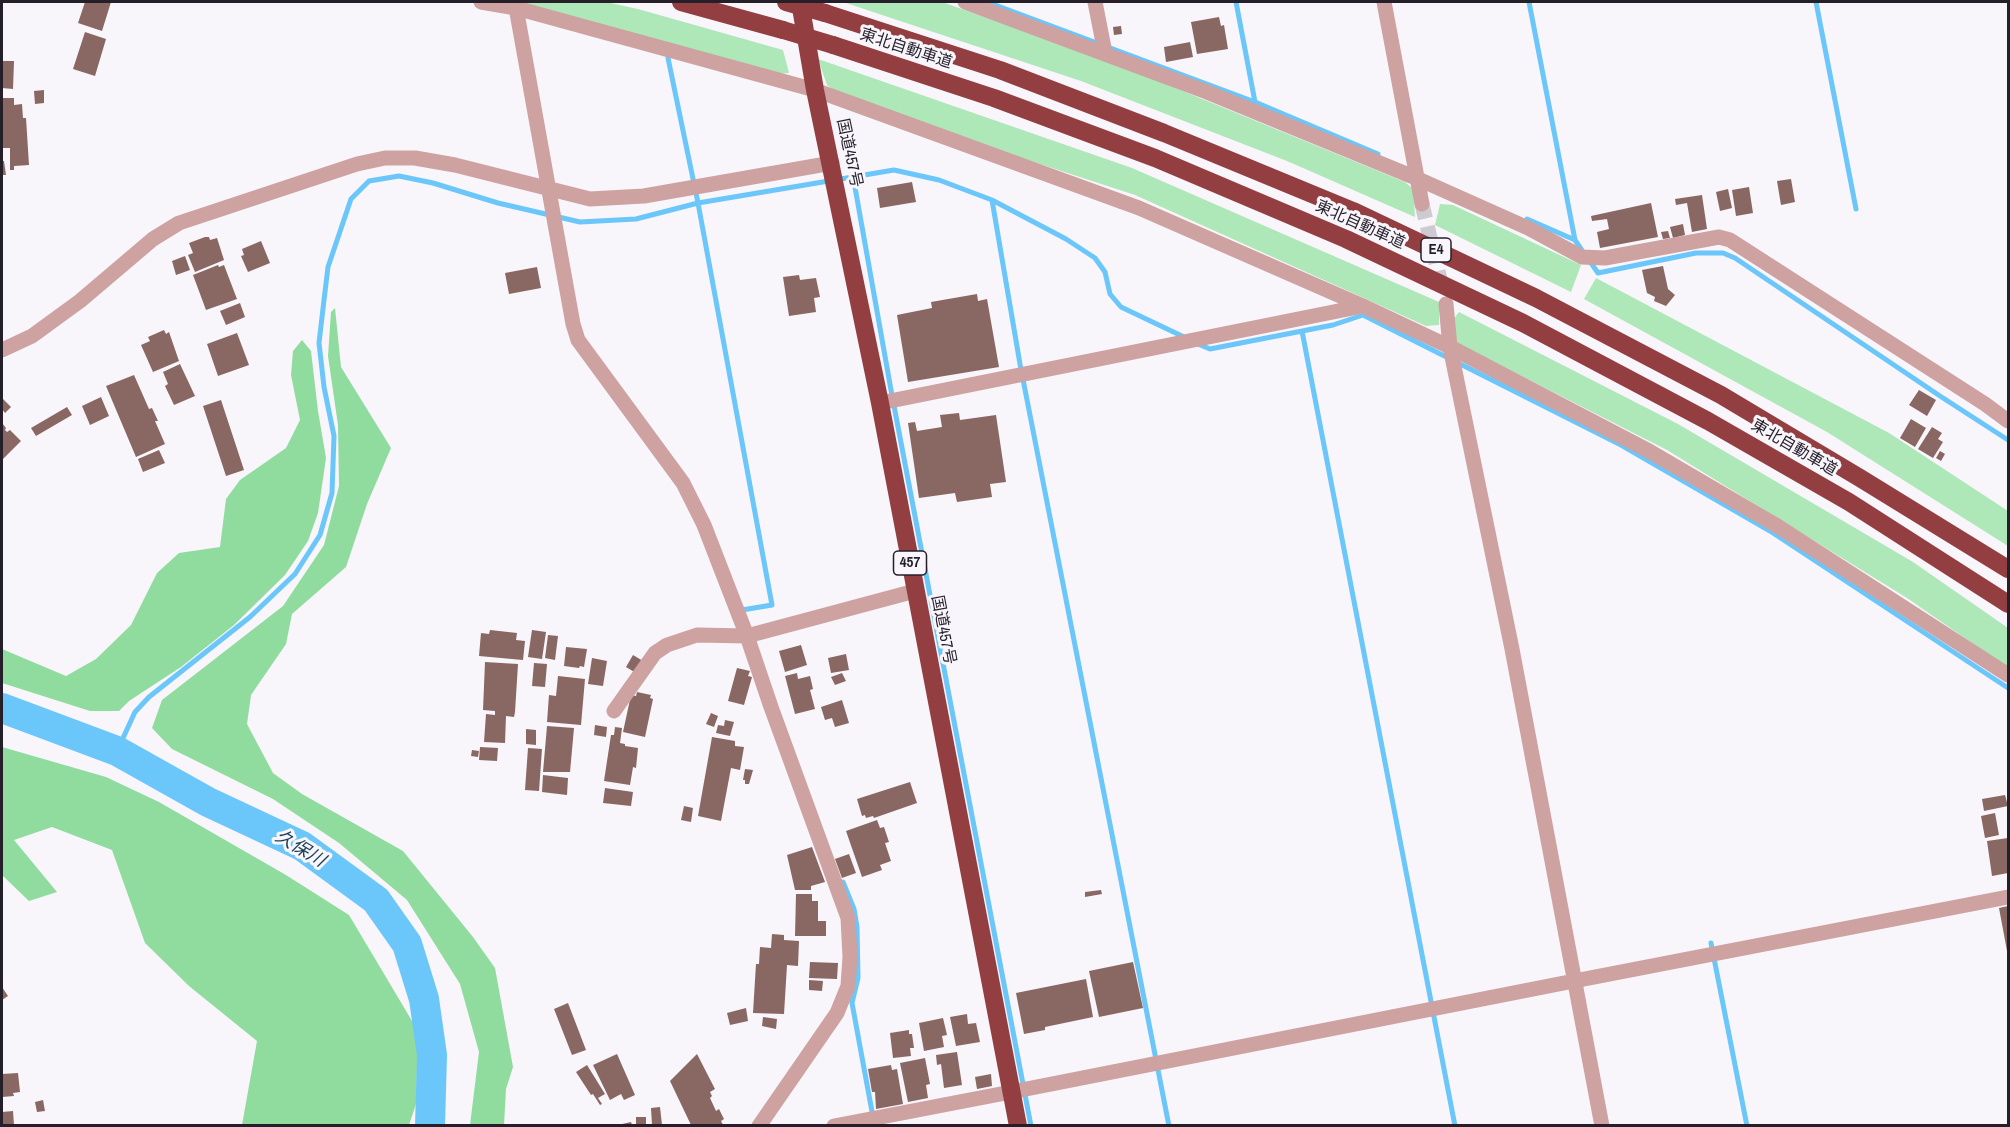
<!DOCTYPE html>
<meta charset="utf-8">
<style>
body{margin:0}
#map{position:relative;width:2010px;height:1127px;overflow:hidden;background:#f8f5fb;font-family:"Archivo Narrow",sans-serif}
canvas{display:block}
.frame{position:absolute;inset:0;border:3px solid #251f2a;pointer-events:none}
</style>
<div id="map">
<canvas width="2010" height="1127"></canvas>
<div class="frame"></div>
</div>
<script>
const c = document.querySelector('canvas').getContext('2d');
c.lineJoin = 'round';
function fill(path, color) {
  c.fillStyle = color;
  c.fill(path, 'evenodd');
}
function toPath(rows) {
  const path = new Path2D();
  for (const r of rows) {
    path.moveTo(r[0], r[1]);
    for (let i = 2; i < r.length; i += 2) path.lineTo(r[i], r[i + 1]);
  }
  return path;
}
function strokePath(path, color, width, dash) {
  c.strokeStyle = color;
  c.lineWidth = width;
  c.lineCap = dash ? 'butt' : 'round';
  c.setLineDash(dash || []);
  c.stroke(path);
}
function drawText(font, color, halo, rows, align = 'center') {
  c.font = font + ' "Archivo Narrow","Noto Sans JP",sans-serif';
  c.lineWidth = 6;
  c.setLineDash([]);
  c.textBaseline = 'middle';
  c.strokeStyle = halo;
  c.fillStyle = color;
  for (const [text, x, y, turn = 0] of rows) {
    c.save();
    c.translate(x, y);
    c.rotate((+turn || 0) * Math.PI / 180);
    c.textAlign = isNaN(turn) ? turn : align;
    if (halo) c.strokeText(text, 0, 0);
    c.fillText(text, 0, 0);
    c.restore();
  }
}
fill(toPath([
 [520,2,606,2,638,9,783,50,789,73,776,74],
 [843,2,942,2,1107,60,1405,182,1413,189,1415,217,1287,161,1081,81],
 [818,59,1132,168,1439,302,1439,325,1426,326,1135,195,847,101,827,85],
 [1440,204,1453,205,1581,265,1571,292,1435,225],
 [1596,278,1889,433,2008,511,2008,546,1827,432,1584,299],
 [1459,312,1678,424,1913,562,2008,628,2008,668,1907,598,1667,450,1455,342,1452,321]
]), '#aee7b8');
fill(toPath([
 [335,308,341,367,391,448,367,504,346,567,292,614,286,644,251,695,247,724,273,773,302,794,403,851,473,937,495,968,513,1067,506,1089,504,1125,470,1125,479,1052,460,984,407,900,339,843,273,799,172,749,152,728,162,700,283,606,324,545,339,486,338,425,328,356,331,312],
 [302,340,311,351,318,411,326,458,318,513,308,541,285,575,234,625,181,667,129,701,119,711,90,711,2,683,2,649,66,676,96,659,131,625,157,573,179,553,220,547,226,499,240,480,286,448,300,420,291,375,293,351],
 [2,747,106,777,159,802,286,875,349,915,418,1031,416,1104,409,1125,242,1125,257,1041,189,986,145,943,112,850,52,827,14,840,57,892,29,901,2,875]
]), '#90dc9f');
strokePath(toPath([
 [987,2,1255,102],
 [1236,2,1255,102,1378,154],
 [1529,2,1575,240,1583,252],
 [1816,2,1856,209],
 [668,58,698,203,772,605,742,610,742,612],
 [853,176,891,390,1031,1126],
 [992,200,1020,364,1169,1126],
 [1527,219,1575,240],
 [1589,260,1598,273,1696,253,1723,253,1735,258,1940,396,2008,440],
 [1302,331,1455,1126],
 [1198,344,1210,349,1333,325,1363,315,1621,445,1770,531,2008,688],
 [117,751,135,712,149,697,250,617,295,574,320,535,332,493,334,436,324,387,319,343,324,300,328,267,351,199,369,181,399,176,433,183,498,203,580,222,636,219,698,203,894,170,939,180,992,200,1066,239,1095,258,1105,272,1110,294,1121,307,1184,337],
 [843,882,854,909,857,927,858,978,852,1003,873,1117],
 [1711,943,1747,1126]
]), '#6bc6f9', 5);
strokePath(toPath([
 [2,708,117,751,208,802,302,846,376,900,407,944,424,999,432,1055,430,1126]
]), '#6bc6f9', 30);
fill(toPath([
 [85,2,111,2,102,31,78,23],
 [1219,17,1221,26,1224,25,1228,49,1197,54,1191,22],
 [1121,26,1122,34,1114,35,1113,27],
 [85,32,106,39,95,76,73,69],
 [1190,42,1193,57,1166,62,1164,47],
 [2,61,14,61,13,89,2,88],
 [44,90,44,103,35,104,34,91],
 [2,98,14,98,14,105,22,104,23,118,26,118,29,165,14,166,14,170,10,170,10,148,2,148],
 [2,161,4,161,6,175,2,175],
 [1791,179,1795,202,1781,205,1777,181],
 [912,182,916,202,880,208,877,188],
 [1749,187,1753,213,1736,216,1732,190],
 [1728,189,1732,208,1720,211,1716,192],
 [1702,195,1707,229,1692,232,1687,203,1676,205,1675,199],
 [1651,203,1658,237,1600,248,1597,232,1609,229,1607,219,1592,221,1591,216],
 [1683,224,1685,235,1673,238,1670,227],
 [1668,231,1670,238,1663,239,1661,232],
 [205,237,209,237,210,240,217,238,224,260,195,272,188,255,193,253,189,243],
 [261,241,270,263,248,272,241,256,244,255,242,249],
 [185,256,190,270,176,275,172,261],
 [218,265,219,267,224,265,237,299,206,310,193,275],
 [1663,266,1668,289,1675,295,1666,306,1654,301,1655,297,1647,293,1642,270],
 [537,267,541,288,509,294,505,273],
 [799,275,800,280,816,278,820,297,814,298,816,312,789,316,783,277],
 [977,294,978,301,987,299,999,367,908,382,897,315,932,308,931,302],
 [240,303,245,317,226,325,220,311],
 [164,330,166,334,169,332,179,361,153,372,141,345,150,341,148,337],
 [237,333,249,365,218,376,207,344],
 [180,364,195,396,174,405,165,386,168,384,163,372],
 [134,375,149,409,152,408,158,421,155,421,165,444,136,457,106,386],
 [1919,390,1936,400,1927,416,1909,405],
 [101,397,109,416,90,425,82,406],
 [3,399,11,407,5,413,2,409],
 [221,400,244,470,226,476,203,406],
 [67,407,72,415,36,436,31,428],
 [959,413,960,420,996,415,1006,482,990,484,992,497,957,502,955,493,919,498,908,423,915,422,917,431,942,427,940,415],
 [1911,419,1926,428,1915,447,1900,438],
 [2,423,6,428,5,430,7,432,10,430,21,441,2,460],
 [1932,427,1942,433,1938,439,1943,442,1933,458,1918,449],
 [159,450,165,463,143,472,138,459],
 [1940,451,1945,454,1941,461,1936,458],
 [490,630,517,633,516,640,525,641,523,660,479,656,481,633,489,634],
 [532,630,546,632,542,659,528,657],
 [548,635,558,636,555,660,545,658],
 [801,645,807,665,785,672,779,651],
 [566,647,587,649,584,667,580,666,579,668,564,666],
 [846,654,849,670,831,673,828,658],
 [633,655,643,661,636,673,626,667],
 [592,658,607,661,603,686,588,684],
 [485,662,518,664,515,712,514,717,506,716,505,743,484,742,486,714,495,715,495,711,483,710],
 [534,663,547,664,545,687,532,686],
 [737,668,750,671,748,676,752,677,744,705,728,701],
 [797,673,798,679,810,676,813,689,810,690,815,709,795,714,785,676],
 [842,673,846,681,835,685,831,677],
 [558,676,585,679,581,725,547,722,549,695,556,696],
 [637,692,651,695,650,698,653,699,645,737,623,732,631,695,636,696],
 [842,700,849,723,835,727,832,718,825,720,821,707],
 [711,713,718,716,714,727,706,724],
 [725,720,734,722,730,736,716,733,718,725,724,726],
 [595,725,607,727,606,737,594,735],
 [547,726,574,728,570,772,543,772],
 [615,727,622,728,620,743,625,744,625,746,638,748,636,768,633,767,630,785,604,781,611,735,614,735],
 [526,729,536,730,536,745,526,744],
 [712,737,735,741,735,746,744,747,740,770,731,768,721,821,698,816],
 [480,747,498,748,497,761,479,760],
 [528,748,542,749,539,791,525,790],
 [472,750,479,751,478,757,471,756],
 [745,769,753,770,749,784,745,784,745,780,743,780],
 [543,775,568,778,567,795,542,792],
 [910,782,917,803,874,818,873,816,866,818,865,815,862,816,857,799],
 [605,788,633,792,631,806,603,803],
 [2005,795,2008,806,1984,811,1982,799],
 [684,806,693,808,691,822,681,820],
 [1995,813,1999,835,1985,838,1981,816],
 [877,820,880,828,884,827,889,842,885,843,891,861,880,865,882,870,862,877,846,831],
 [2008,838,2008,873,1992,876,1987,841],
 [812,847,825,882,811,886,811,890,795,890,787,855],
 [849,854,856,873,842,878,835,859],
 [1101,890,1102,894,1085,897,1085,892],
 [796,894,812,894,812,901,818,901,818,921,826,921,826,936,795,936],
 [2008,906,2008,951,2007,951,1999,908],
 [772,934,784,935,784,940,799,941,798,966,787,965,784,1014,753,1013,756,964,759,964,760,947,771,948],
 [810,962,838,963,837,979,809,978],
 [1133,962,1143,1008,1099,1017,1089,971],
 [1086,979,1093,1017,1045,1027,1045,1030,1024,1034,1016,993],
 [809,980,823,981,822,991,809,990],
 [2,987,8,996,2,1000],
 [568,1003,586,1050,572,1055,554,1009],
 [746,1008,748,1021,730,1025,727,1013],
 [967,1014,968,1024,976,1023,980,1042,956,1046,950,1017],
 [763,1017,777,1019,776,1029,762,1026],
 [943,1018,947,1035,942,1036,944,1047,924,1051,919,1023],
 [909,1030,909,1034,912,1034,914,1048,910,1048,911,1056,893,1058,890,1033],
 [957,1052,962,1085,944,1088,941,1064,937,1065,936,1055],
 [617,1054,635,1095,624,1100,621,1094,610,1100,593,1065],
 [697,1054,715,1089,710,1092,712,1096,710,1098,716,1111,719,1109,724,1119,721,1121,723,1125,691,1125,670,1081],
 [925,1058,930,1084,926,1085,928,1098,908,1102,900,1063],
 [587,1065,605,1094,598,1098,602,1104,600,1105,593,1094,591,1095,576,1072],
 [891,1065,892,1070,897,1069,903,1104,876,1109,875,1092,872,1092,868,1069],
 [18,1073,20,1092,13,1093,14,1096,2,1097,2,1074],
 [991,1074,992,1086,977,1089,975,1077],
 [43,1100,45,1111,37,1112,35,1102],
 [660,1107,662,1125,652,1125,651,1108],
 [13,1111,14,1125,2,1125,2,1112],
 [636,1117,646,1117,646,1125,636,1125],
 [631,1122,632,1125,618,1125]
]), '#896763');
strokePath(toPath([
 [1422,204,1443,292]
]), '#cecad1', 15, [15, 8]);
strokePath(toPath([
 [481,2,516,8,815,90,1139,208,1363,306,1450,347,1649,451,1779,527,2008,675],
 [515,2,573,324,578,340,683,483,704,525,747,636,771,707,848,918,850,957,848,986,837,1013,759,1126],
 [965,2,1207,92,1416,178,1528,228,1582,257,1605,258,1719,237,1730,240,1985,404,2008,421],
 [1095,2,1105,53],
 [1384,2,1422,204],
 [1446,304,1450,347,1512,649,1602,1126],
 [2,350,32,336,80,301,153,239,179,223,357,164,385,158,415,158,455,165,590,199,644,196,832,163],
 [880,403,1363,306],
 [614,711,655,653,667,645,697,635,747,636,915,591],
 [834,1126,1011,1092,1574,981,2008,897]
]), '#cda2a1', 15);
strokePath(toPath([
 [681,2,783,30],
 [800,2,815,90,880,403,1018,1126],
 [825,13,1000,70,1164,133,1353,211,1536,298,1721,395,1860,478,2008,569],
 [833,45,994,98,1155,158,1346,239,1523,323,1708,421,1849,502,2008,604]
]), '#933f42', 18);
strokePath(toPath([
 [786,2,825,13],
 [783,30,833,45]
]), '#933f42', 18);
for (const [x, y, w] of [
 [1436,250,30],
 [910,563,33]
]) {
  const box = new Path2D();
  box.roundRect(x - w / 2, y - 12, w, 24, 4.5);
  c.fillStyle = '#f8f5fb';
  c.fill(box);
  strokePath(box, '#251f2a', 1.5);
}
drawText('bold 15px', '#251f2a', null, [
 ["E4",1436,250],
 ["457",910,563]
]);
drawText('16px', '#251f2a', '#f8f5fb', [
 ["東北自動車道",906,49,18],
 ["国道457号",849,153,78],
 ["東北自動車道",1360,225,24],
 ["東北自動車道",1794,448,30],
 ["国道457号",943,630,79]
]);
drawText('italic 18px', '#163e53', '#f8f5fb', [
 ["久保川",300,849,31]
]);
</script>
